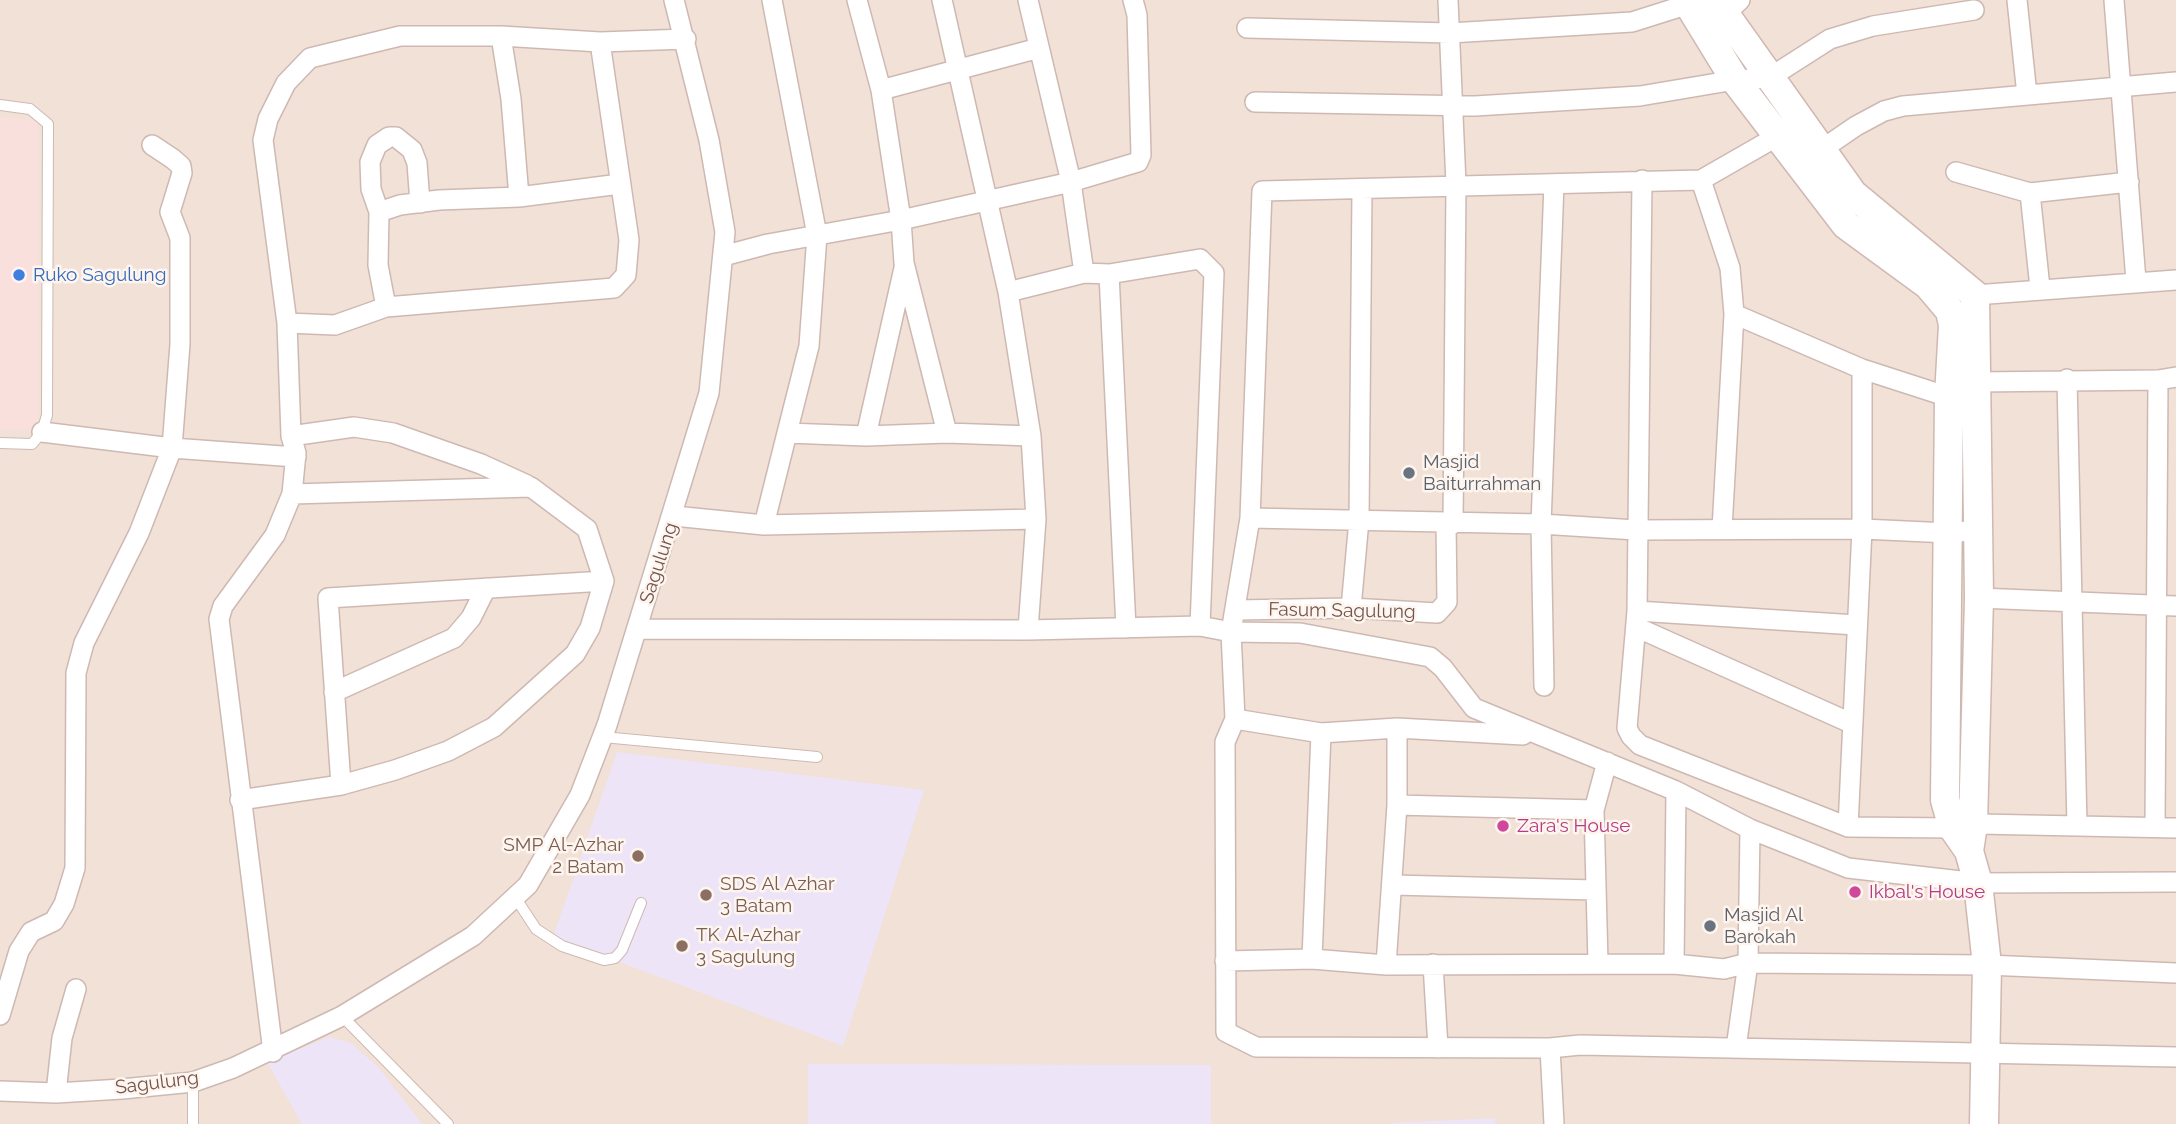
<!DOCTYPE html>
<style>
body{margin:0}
canvas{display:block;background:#fbf0e8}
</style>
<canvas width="2176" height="1124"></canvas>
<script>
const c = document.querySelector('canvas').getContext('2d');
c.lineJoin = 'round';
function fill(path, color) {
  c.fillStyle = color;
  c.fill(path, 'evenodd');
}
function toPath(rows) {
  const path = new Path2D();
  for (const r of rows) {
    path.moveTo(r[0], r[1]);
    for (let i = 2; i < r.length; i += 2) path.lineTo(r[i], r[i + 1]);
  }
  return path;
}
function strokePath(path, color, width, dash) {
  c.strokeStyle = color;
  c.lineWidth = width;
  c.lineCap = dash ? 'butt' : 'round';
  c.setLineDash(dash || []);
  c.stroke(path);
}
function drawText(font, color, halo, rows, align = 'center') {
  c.font = font + ' Raleway,sans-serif';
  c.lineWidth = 5;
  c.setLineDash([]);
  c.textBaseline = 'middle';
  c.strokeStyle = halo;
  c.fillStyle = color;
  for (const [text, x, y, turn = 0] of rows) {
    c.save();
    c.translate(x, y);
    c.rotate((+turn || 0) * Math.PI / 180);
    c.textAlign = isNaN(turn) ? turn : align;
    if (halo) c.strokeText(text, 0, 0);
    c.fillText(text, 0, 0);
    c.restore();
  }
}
fill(toPath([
 [0,0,2176,0,2176,1124,0,1124]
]), '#f2e1d7');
fill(toPath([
 [0,117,38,121,38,430,0,430]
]), '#fae0dd');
fill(toPath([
 [617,752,924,790,843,1046,553,937],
 [329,1037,351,1043,379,1068,422,1124,302,1124,267,1062],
 [808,1064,1211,1065,1211,1124,808,1124],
 [1495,1118,1495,1124,1391,1124,1391,1123]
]), '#ede5f7');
const lane = toPath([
 [0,105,30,109,48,124,47,415,42,432,32,444,0,443],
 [603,737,817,757],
 [515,897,536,929,562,946,604,960,615,958,622,950,641,903],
 [342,1016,448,1124],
 [193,1124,193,1082]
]);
const street = toPath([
 [772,0,817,235,809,346,787,433],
 [942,0,1008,292],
 [1028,0,1071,182,1084,273,1109,274,1200,259,1214,273,1200,626],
 [1448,0,1456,184,1453,524],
 [2017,0,2027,95],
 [2114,0,2136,281],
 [1724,15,1740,0],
 [1247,28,1450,33,1632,22,1689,4],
 [501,36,511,99,519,197],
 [881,90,1039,48],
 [1255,102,1475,106,1640,96,1735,80,1769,78,1830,39,1873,26,1974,10],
 [1776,137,1701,180,1262,191,1250,518,1231,632,1300,633,1430,657,1443,668,1474,708,1676,791,1750,829,1848,868,1978,883,2176,882],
 [1821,150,1856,126,1884,111,1903,106,2176,82],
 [1956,172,2030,193],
 [1642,180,1637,611,1627,728,1631,736,1640,745,1848,827,1953,828,1979,824,2176,828],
 [1701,180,1730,268,1734,314,1722,529],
 [379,212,371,189,370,162,377,145,389,137,396,137,412,150,417,163,420,203],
 [723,256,768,244,901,220,1071,182,1138,162,1141,155,1137,15,1133,0],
 [1109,274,1126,628],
 [2040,288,2030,193,2129,182],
 [1975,295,2176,280],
 [386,307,378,265,379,212,400,205,439,200,519,197,620,184],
 [1734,314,1862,369,1961,401],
 [287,323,335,325,386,307,614,288,626,275,629,240,600,42],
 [2067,379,2077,826],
 [1977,382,2158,380,2176,377],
 [42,432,172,448,296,457],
 [947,433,1031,436],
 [291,436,354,427,393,433,481,464,527,485],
 [866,436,904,268],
 [674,516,764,525,1036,519],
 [1250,518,1541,524,1636,530,1862,529,1949,533,1977,530],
 [764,525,787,433,866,436,947,433,904,263,901,220,881,90,857,0],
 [1979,598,2176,606],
 [1351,608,1359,520,1362,190],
 [1236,610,1351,608,1437,613,1447,602,1446,523],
 [1637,611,1856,625],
 [1636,627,1853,724],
 [638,629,1028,630,1200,626,1231,632,1235,719,1225,742,1226,1032,1256,1047,1550,1048,1580,1045,2176,1057],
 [1028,630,1036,519,1031,436,1008,292,1084,273],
 [1544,686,1541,524,1554,184],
 [334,692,454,638,471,618,486,588],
 [1235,719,1321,733,1397,728,1523,735],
 [341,785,328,598,604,581],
 [240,800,341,785,395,770,448,751,494,727,575,654,590,628,604,581,587,529,531,487,292,494],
 [1397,805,1594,810],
 [2155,825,2158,380],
 [1848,827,1862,529,1862,369],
 [1393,885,1595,890],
 [1312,959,1321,733],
 [1225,961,1312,959,1386,965,1674,964,1724,969,1748,963,1987,965,2176,973],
 [1598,963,1594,810,1607,762],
 [1433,964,1438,1048],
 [1674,964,1676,791],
 [1386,965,1397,805,1397,728],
 [0,1015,19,951,31,932,54,921,64,904,75,868,76,673,84,643,139,533,172,448,180,344,180,238,170,212,182,173,181,166,173,159,152,145],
 [1550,1048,1554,1124],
 [1736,1048,1748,963,1750,829],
 [273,1052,219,619,223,606,275,535,292,494,296,453,291,436,287,323,263,140,268,119,286,83,310,58,400,36,501,36,600,42,686,39],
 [0,1091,56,1093,122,1089,193,1082,233,1068,342,1016,473,936,528,885,580,795,607,725,709,393,725,232,709,140,674,0],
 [56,1093,62,1038,76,989]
]);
const secondary = toPath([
 [1686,0,1735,80,1846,225,1928,285,1950,311,1953,325,1949,396,1945,800,1953,828,1969,851,1978,883,1987,965,1984,1124],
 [1715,0,1853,194,1975,295,1979,598,1973,825,1969,851]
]);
strokePath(lane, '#ceb9b2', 12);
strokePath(street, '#ceb9b2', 22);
strokePath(secondary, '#d0b8b0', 31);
strokePath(lane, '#fff', 10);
strokePath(street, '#fff', 19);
strokePath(secondary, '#fff', 28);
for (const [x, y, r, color] of [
 [19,275,7,"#3f7fe0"],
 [1409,473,7,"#6b7280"],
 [1503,826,7,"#d1479c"],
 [638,856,7,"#8d6e63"],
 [1855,892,7,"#d1479c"],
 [706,895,7,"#8d6e63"],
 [1710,926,7,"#6b7280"],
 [682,946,7,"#8d6e63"]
]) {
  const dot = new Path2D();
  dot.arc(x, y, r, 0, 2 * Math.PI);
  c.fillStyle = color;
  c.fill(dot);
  strokePath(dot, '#fef5ee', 2.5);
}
drawText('19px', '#366cbe', '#fef5ee', [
 ["Ruko Sagulung",33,275]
], 'left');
drawText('19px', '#5b616d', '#fef5ee', [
 ["Masjid",1423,462],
 ["Baiturrahman",1423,484],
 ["Masjid Al",1724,915],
 ["Barokah",1724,937]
], 'left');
drawText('19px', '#73544e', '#fef5ee', [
 ["Sagulung",659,563,-72],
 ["Fasum Sagulung",1342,611,1],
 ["Sagulung",157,1083,-7]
]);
drawText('19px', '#b23c85', '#fef5ee', [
 ["Zara's House",1517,826],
 ["Ikbal's House",1869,892]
], 'left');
drawText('19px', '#785e54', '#fef5ee', [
 ["SMP Al-Azhar",624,845,"right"],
 ["2 Batam",624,867,"right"],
 ["SDS Al Azhar",720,884],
 ["3 Batam",720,906],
 ["TK Al-Azhar",696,935],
 ["3 Sagulung",696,957]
], 'left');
</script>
